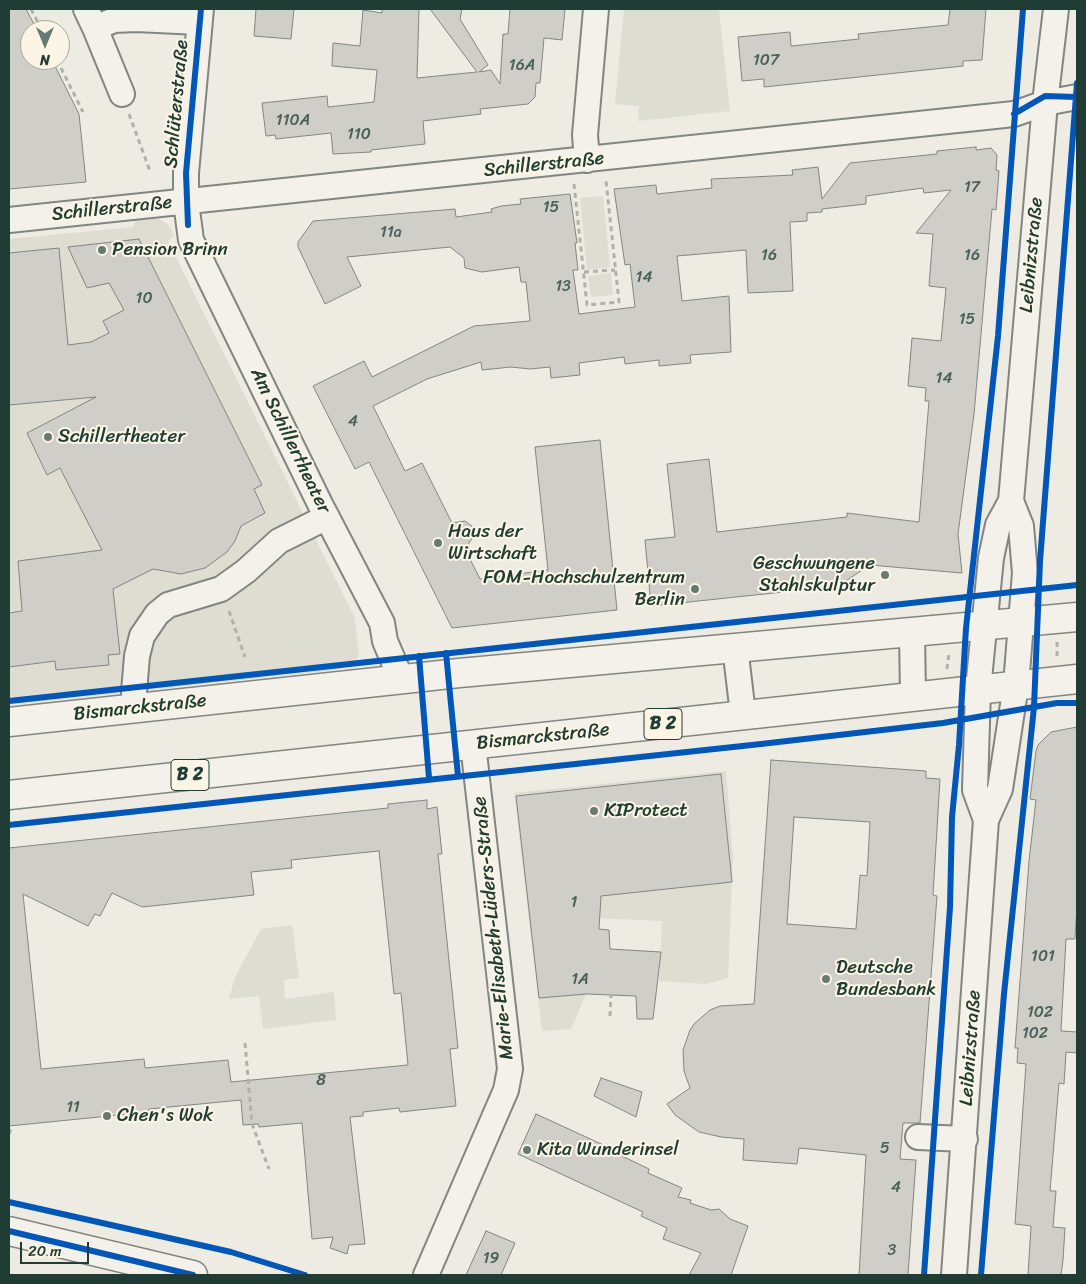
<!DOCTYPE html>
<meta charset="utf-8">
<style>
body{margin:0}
#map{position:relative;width:1086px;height:1284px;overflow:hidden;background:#eeebe3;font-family:Sriracha,sans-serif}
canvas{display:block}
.frame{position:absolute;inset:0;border:10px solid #1f3d34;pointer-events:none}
.north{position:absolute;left:20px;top:20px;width:50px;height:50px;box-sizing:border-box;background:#fcf5e5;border:1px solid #a4ab9e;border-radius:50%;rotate:180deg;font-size:14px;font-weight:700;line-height:20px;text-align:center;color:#1f3d34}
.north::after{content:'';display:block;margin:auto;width:18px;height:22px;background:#677a71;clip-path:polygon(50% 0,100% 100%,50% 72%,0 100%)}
.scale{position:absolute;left:20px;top:1242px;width:69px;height:22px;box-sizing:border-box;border:2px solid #1f3d34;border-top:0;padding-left:6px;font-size:15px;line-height:18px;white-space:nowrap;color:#1f3d34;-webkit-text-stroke:4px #fcf5e5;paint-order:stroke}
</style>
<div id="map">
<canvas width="1086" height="1284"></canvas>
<div class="frame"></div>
<div class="north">N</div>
<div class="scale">20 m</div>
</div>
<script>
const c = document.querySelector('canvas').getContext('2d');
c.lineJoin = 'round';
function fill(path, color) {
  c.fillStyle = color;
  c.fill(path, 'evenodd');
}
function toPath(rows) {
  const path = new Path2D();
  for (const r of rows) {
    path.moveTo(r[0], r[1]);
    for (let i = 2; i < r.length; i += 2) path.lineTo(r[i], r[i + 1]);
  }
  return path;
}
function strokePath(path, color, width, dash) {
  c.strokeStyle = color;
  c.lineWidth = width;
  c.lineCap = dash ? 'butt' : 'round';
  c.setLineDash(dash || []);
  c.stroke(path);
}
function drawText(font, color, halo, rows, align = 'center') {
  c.font = font + ' Sriracha,sans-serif';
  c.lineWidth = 4;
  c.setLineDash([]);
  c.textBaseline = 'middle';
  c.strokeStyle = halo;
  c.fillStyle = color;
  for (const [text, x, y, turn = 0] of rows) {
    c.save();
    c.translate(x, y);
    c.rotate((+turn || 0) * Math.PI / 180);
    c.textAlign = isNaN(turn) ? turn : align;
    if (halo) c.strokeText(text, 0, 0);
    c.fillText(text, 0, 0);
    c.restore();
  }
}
fill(toPath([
 [156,218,166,223,171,229,174,236,168,241,355,618,359,656,354,661,343,661,343,669,9,705,9,239,133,227,136,220],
 [726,771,733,857,728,978,706,984,659,981,662,921,591,918,586,994,571,1029,542,1031,514,793]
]), '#dfddd2');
fill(toPath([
 [624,9,719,9,730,111,638,121,639,106,615,104],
 [603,196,610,267,587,270,580,198],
 [611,273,613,295,591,297,588,276],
 [282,556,299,559,333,630,326,642,281,646,264,638,240,616,233,597,238,589,270,561],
 [210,603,216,606,222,617,223,653,161,659,153,651,153,634,171,614],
 [292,925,299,978,284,980,285,999,334,992,336,1020,263,1029,259,996,229,999,235,977,261,929]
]), '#deddd1');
const building = toPath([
 [9,9,26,9,37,30,30,30,30,60,52,60,79,114,86,182,9,189,9,9],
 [256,9,294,9,291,39,254,36,256,9],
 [382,9,419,9,417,78,477,72,430,9,462,9,460,19,488,65,479,72,491,70,500,84,503,34,508,34,510,9,565,9,562,40,544,38,540,83,536,83,535,97,528,104,480,109,481,114,423,121,425,144,371,150,371,152,333,154,331,133,276,139,275,135,266,136,262,103,327,96,328,107,374,102,377,70,332,66,333,43,360,46,363,10,382,13,382,9],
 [950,9,986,9,982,60,963,61,963,66,764,87,764,79,742,81,738,37,790,32,791,46,859,39,858,34,948,25,950,9],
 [976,147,976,150,991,148,997,155,996,170,999,171,996,210,992,209,974,414,958,534,962,573,870,565,832,590,828,584,821,588,651,606,645,540,675,537,667,464,709,459,717,532,847,517,847,513,919,522,929,401,925,401,926,388,908,386,912,338,941,341,946,288,929,286,933,234,916,233,951,190,924,193,923,188,866,196,866,204,822,209,822,212,807,213,807,221,790,222,793,291,748,293,746,250,677,256,682,301,729,296,731,352,690,355,691,363,659,366,659,360,625,364,624,357,579,363,580,375,551,378,550,367,530,369,511,367,482,370,481,362,427,379,373,406,405,471,422,463,452,523,465,521,473,527,473,537,465,549,480,579,548,570,535,447,600,440,617,610,452,628,369,462,355,469,313,386,364,361,372,377,474,326,530,321,526,282,521,282,519,267,482,272,465,268,464,258,450,247,347,257,361,286,325,304,298,247,298,242,313,221,455,209,456,217,492,212,491,209,501,206,521,204,520,199,570,194,577,243,575,243,578,270,573,270,579,314,635,307,630,264,625,265,614,189,656,185,657,194,712,188,711,179,793,175,792,170,818,167,822,199,850,163,937,154,937,151,976,147],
 [139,239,262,485,254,489,265,513,241,526,235,541,227,552,205,568,181,574,153,569,113,589,120,654,108,655,109,665,56,670,55,661,9,667,9,613,22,611,18,561,102,550,60,468,47,475,27,433,96,397,9,405,9,253,59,248,68,345,91,342,109,333,103,321,124,310,109,283,87,288,68,247,139,239],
 [1077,727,1077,906,1075,939,1066,939,1061,1031,1077,1032,1077,1053,1066,1052,1064,1084,1059,1083,1050,1191,1056,1191,1053,1227,1065,1228,1063,1260,1061,1275,1028,1275,1031,1226,1015,1224,1026,1064,1017,1063,1018,1048,1015,1048,1029,861,1036,800,1030,799,1036,751,1038,745,1051,732,1077,727],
 [771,760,926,771,926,778,940,779,933,895,937,896,920,1123,903,1123,900,1159,916,1160,908,1275,859,1275,866,1155,799,1148,797,1164,743,1160,744,1139,721,1137,699,1132,675,1115,667,1104,690,1088,684,1071,683,1050,690,1030,695,1023,710,1010,720,1006,754,1004,771,760],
 [794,817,870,822,867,876,860,875,856,929,787,924,794,817],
 [721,774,732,882,601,896,599,929,609,930,610,949,661,952,653,1019,637,1019,636,996,586,994,539,998,516,796,721,774],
 [427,800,427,809,437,807,442,854,438,854,458,1048,450,1049,456,1106,400,1112,399,1108,363,1112,363,1116,350,1117,365,1244,349,1245,347,1254,330,1248,333,1237,312,1239,302,1123,259,1127,258,1124,243,1125,241,1100,149,1109,149,1112,9,1126,9,848,388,808,388,804,427,800],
 [379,851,394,994,401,993,408,1065,231,1082,228,1060,145,1068,144,1059,41,1069,23,894,88,926,95,914,100,916,112,893,142,907,254,895,251,872,292,868,291,860,379,851],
 [601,1078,642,1092,636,1117,594,1096,601,1078],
 [536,1114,623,1154,622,1156,649,1169,648,1173,682,1188,678,1197,691,1200,690,1203,711,1210,719,1209,730,1219,748,1226,731,1275,689,1275,701,1253,663,1239,667,1228,641,1216,643,1212,518,1154,536,1114],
 [486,1231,515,1243,501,1275,466,1275,486,1231]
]);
fill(building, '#cfcec9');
strokePath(building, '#828681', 1);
const minor = toPath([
 [86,9,95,28],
 [201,9,186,173,186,202,191,240,320,504,382,623,385,641,401,679],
 [122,94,95,28,114,20,136,19,199,22],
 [587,160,585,135,596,9],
 [9,220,1014,114,1045,103,1077,97],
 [912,633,913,696],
 [735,647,743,714],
 [136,708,134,692,137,656,142,636,157,614,168,605,221,589,246,571,279,541,327,517],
 [986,820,975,790,978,689,991,558,998,525,1011,501,1045,103,1056,9],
 [918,1137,965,1139],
 [426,1275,506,1090,510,1069,473,744],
 [954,1275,986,820,1000,789,1016,685,1025,573,1021,526,1011,501]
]);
const major = toPath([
 [9,722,459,673,1077,617],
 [9,795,1077,679],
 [9,1231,193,1275]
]);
strokePath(minor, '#828681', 28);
strokePath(major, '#828681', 31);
strokePath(toPath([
 [31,9,42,30],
 [57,60,83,112],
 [129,114,150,171],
 [574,184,587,305,619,302,606,181],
 [584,272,615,270],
 [229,611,245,657],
 [1057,642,1057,656],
 [947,669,949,653],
 [610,1016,611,994],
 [245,1043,252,1124,269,1169],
 [9,1134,12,1126]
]), '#afb1ac', 3, [5, 4]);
strokePath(minor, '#f4f1eb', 24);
strokePath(major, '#f4f1eb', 28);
strokePath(toPath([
 [1014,114,1045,96,1076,97],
 [188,225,186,173,201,9],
 [446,653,458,776],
 [419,656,429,778],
 [9,701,1077,585],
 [9,825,761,744,943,723,1057,703,1077,703],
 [9,1202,231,1252,305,1275],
 [9,1231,193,1275],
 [924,1275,950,907,952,817,959,745,966,628,998,336,1023,9],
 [981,1275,1004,994,1034,707,1040,561,1077,83]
]), '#0057b8', 6);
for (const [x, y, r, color] of [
 [102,250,5,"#677a71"],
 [48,437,5,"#677a71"],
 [438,543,5,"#677a71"],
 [885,575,5,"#677a71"],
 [695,589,5,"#677a71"],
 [594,811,5,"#677a71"],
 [826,979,5,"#677a71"],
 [107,1116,5,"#677a71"],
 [527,1150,5,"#677a71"]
]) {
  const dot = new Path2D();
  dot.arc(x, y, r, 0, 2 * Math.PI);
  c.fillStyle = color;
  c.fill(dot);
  strokePath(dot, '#fcf5e5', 2);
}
drawText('16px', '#4b6159', null, [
 ["107",766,61],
 ["16A",522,66],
 ["110A",293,121],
 ["110",359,135],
 ["17",972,188],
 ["15",551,208],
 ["11a",391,233],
 ["16",769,256],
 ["16",972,256],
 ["14",644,278],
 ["13",563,287],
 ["10",144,299],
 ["15",967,320],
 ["14",944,379],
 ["4",353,422],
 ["1",574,903],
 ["101",1043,957],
 ["1A",580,980],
 ["102",1040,1013],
 ["102",1035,1034],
 ["8",321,1081],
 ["11",73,1108],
 ["5",885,1149],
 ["4",896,1188],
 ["3",892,1251],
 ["19",491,1259]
]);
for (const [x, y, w] of [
 [663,724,38],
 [190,775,38]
]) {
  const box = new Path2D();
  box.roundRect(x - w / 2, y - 15.5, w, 31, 4);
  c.fillStyle = '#fcf5e5';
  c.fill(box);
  strokePath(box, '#1f3d34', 1);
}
drawText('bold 18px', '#1f3d34', null, [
 ["B 2",663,724],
 ["B 2",190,775]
]);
drawText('19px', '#1f3d34', '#fcf5e5', [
 ["Schlüterstraße",177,104,-85],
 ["Schillerstraße",544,165,-6],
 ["Schillerstraße",112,209,-6],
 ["Leibnizstraße",1032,255,-85],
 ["Am Schillertheater",290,441,64],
 ["Bismarckstraße",140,708,-6],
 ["Bismarckstraße",543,737,-6],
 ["Marie-Elisabeth-Lüders-Straße",494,928,-96],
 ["Leibnizstraße",971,1048,-86]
]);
drawText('19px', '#1f3d34', '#fcf5e5', [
 ["Pension Brinn",112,250],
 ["Schillertheater",58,437],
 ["Haus der",448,532],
 ["Wirtschaft",448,554],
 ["Geschwungene",875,564,"right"],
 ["Stahlskulptur",875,586,"right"],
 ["FOM-Hochschulzentrum",685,578,"right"],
 ["Berlin",685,600,"right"],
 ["KIProtect",604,811],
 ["Deutsche",836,968],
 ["Bundesbank",836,990],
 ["Chen's Wok",117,1116],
 ["Kita Wunderinsel",537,1150]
], 'left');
</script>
